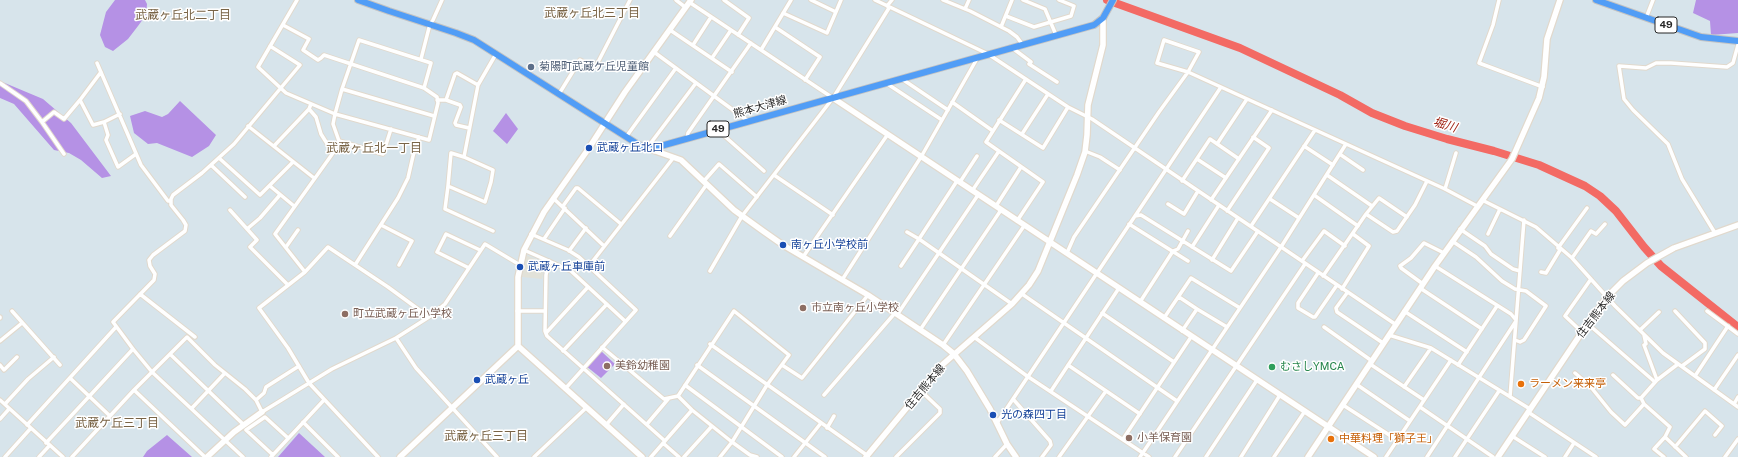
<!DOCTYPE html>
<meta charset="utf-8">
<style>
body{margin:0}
canvas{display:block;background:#d7e4eb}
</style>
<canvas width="1738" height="457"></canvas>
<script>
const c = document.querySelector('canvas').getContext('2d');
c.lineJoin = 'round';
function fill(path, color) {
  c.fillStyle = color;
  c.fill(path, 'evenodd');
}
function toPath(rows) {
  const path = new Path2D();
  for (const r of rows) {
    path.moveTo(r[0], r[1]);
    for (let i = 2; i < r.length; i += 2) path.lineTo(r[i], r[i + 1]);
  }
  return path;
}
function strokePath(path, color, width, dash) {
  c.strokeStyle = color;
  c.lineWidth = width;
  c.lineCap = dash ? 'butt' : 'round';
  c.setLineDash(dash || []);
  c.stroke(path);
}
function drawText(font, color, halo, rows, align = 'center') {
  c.font = font + ' "Public Sans","Noto Sans JP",sans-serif';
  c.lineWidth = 3;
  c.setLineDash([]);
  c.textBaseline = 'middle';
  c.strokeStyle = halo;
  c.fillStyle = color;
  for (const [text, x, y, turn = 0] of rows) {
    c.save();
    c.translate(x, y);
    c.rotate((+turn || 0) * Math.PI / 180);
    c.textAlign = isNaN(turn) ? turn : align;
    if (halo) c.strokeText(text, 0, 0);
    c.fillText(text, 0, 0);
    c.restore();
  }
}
fill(toPath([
 [526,255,545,263,542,279,522,277]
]), '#e2e2d9');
fill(toPath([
 [115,0,145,0,147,4,146,15,138,26,128,39,113,51,105,47,100,35,106,12],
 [1696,0,1738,0,1738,33,1711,35,1710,21,1693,13],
 [0,81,43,99,71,123,111,176,102,178,81,160,69,153,54,150,14,104,0,98],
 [180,101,216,135,209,146,192,157,157,143,148,144,134,133,130,116,145,111,162,117,168,114],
 [506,113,518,129,507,144,493,131],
 [601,351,615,364,601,378,586,366],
 [299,433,325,457,278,457],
 [167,435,192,457,143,457,147,451]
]), '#b591e5');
strokePath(toPath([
 [1107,0,1240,48,1340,95,1372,113,1405,126,1447,139,1494,151,1539,165,1585,186,1600,196,1616,211,1644,247,1661,266,1738,327]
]), '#f36a64', 8);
const street = toPath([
 [297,0,258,67,286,93,335,114,429,140,438,103,437,97,424,88,431,63,359,40,342,89,335,114,333,124,339,141,333,153,275,234,305,272,259,308,288,348,309,383,378,457],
 [676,0,685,7],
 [724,0,749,18,738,35],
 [811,0,836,12],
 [875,0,988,54,1068,107,1092,119,1395,324],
 [943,0,970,11,1009,31,1017,37,1022,44],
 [1023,0,1045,9,1056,35],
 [1499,0,1493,25,1479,63,1543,87],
 [689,2,833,98],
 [887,6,892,0],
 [965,9,969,0],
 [783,13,827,33,841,0],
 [1006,16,1034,27,1071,16,1074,6,1059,0],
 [1646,18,1653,0],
 [283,25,309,39,303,50,318,60,321,58,324,55,424,88],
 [775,27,820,57,805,80],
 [1001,27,1012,0],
 [670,30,732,72],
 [1164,40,1199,52,1188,72,1157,63,1164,40],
 [693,45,711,17],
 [1011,47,1031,62,1029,64,1057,82],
 [761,50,791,0],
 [654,52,748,121],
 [712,58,731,30],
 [421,59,430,24,433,20,442,0],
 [97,63,141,165,168,201,171,201],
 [101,72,80,100,93,125,104,122],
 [902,79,948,110],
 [0,83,26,101,42,122],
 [886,83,942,120],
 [342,89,434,116],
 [559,94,580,60,593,67,596,66,630,0],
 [437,100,446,100,455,74,457,73,478,85],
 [446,100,460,105,461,107,455,123,456,125,469,128],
 [952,102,993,131,986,142,1043,182,1017,221],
 [309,109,316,117,321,134,333,153],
 [120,114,104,122,108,135,106,140,118,167,136,154],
 [999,120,1043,148,1068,107],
 [248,126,314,178],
 [719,129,721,133,764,171],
 [993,131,1026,79],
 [1022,134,1048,94],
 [419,137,413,156,408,178,398,198,355,265,388,287,429,317],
 [626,137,676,68],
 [687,138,688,133,751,43],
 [339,141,383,154,391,129],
 [1217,144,1247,99],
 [274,146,309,109,311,104],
 [1304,146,1333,165],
 [647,148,696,83],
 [1085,151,1100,157,1120,170],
 [64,154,42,122,54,112,64,119,80,100],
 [1341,155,1363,170],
 [464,157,478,85,496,54],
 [219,158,260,195,293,162],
 [1197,159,1226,178],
 [211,165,245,197],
 [774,175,833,215],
 [1327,175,1372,206],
 [704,181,719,164,757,197],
 [957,181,919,239,1012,304],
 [1182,181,1210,139,1239,159],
 [960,182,977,156],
 [270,186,294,206],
 [448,186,485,202,491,182,493,170,464,157,451,153,448,186,445,209,493,231],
 [1445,189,1456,153],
 [972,191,999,151],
 [1314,195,1358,226],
 [553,198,604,246],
 [1270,199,1299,218],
 [1211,200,1272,110],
 [1482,200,1536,227,1572,258,1615,306,1663,353,1738,407],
 [1168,204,1184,214,1198,191],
 [563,206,576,188,578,188,621,224],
 [996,206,1021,167],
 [230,210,257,240,250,247,288,285],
 [1227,211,1269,148,1253,137],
 [1366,214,1379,198,1407,217],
 [1135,216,1141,215,1231,271,1258,231],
 [1129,224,1188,261],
 [381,225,412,241,399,265],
 [1251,226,1315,130],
 [247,229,260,218,279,196],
 [1460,229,1485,246,1491,254,1513,269,1520,271],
 [1715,233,1682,179,1668,144,1633,110,1624,99,1619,66,1646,68,1656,63,1671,63,1727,67,1733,63,1738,45],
 [531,234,568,250,579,257,636,310,565,389],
 [1488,234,1500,209],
 [670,236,707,184],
 [544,239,565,208],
 [1452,241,1476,257,1502,281,1515,289,1526,291,1546,306,1524,340,1520,342,1515,340],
 [286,247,298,230],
 [1192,247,1219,205],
 [1558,248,1587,208],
 [524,250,571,271,625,321],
 [569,251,586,228],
 [1067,253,1074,237,1159,112,1188,72,1445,189,1477,206],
 [803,257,888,134],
 [1572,258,1591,231,1596,234,1605,224],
 [1212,260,1238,218],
 [549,261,546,275,545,331,547,336,665,441],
 [1302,261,1324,231,1345,246],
 [589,266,674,157],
 [901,266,919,239,907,232],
 [1435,266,1511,314,1516,320],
 [469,268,437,252,446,234,480,250],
 [710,271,742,216,833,98,889,8],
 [305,272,328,247,355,265],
 [1541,272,1546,273,1560,250],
 [1318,273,1298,303,1298,308,1313,317,1315,317,1337,285],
 [1323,276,1366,214,1393,232,1397,231,1415,205,1427,181],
 [842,280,921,157,978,57],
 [1423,284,1401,268,1400,266,1411,258,1424,243,1444,253],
 [1420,288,1482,329],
 [1342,289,1369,246,1353,234],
 [1347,293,1336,308,1337,312,1383,343],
 [140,294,195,337],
 [1022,294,1177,401],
 [1179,297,1197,309],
 [1140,302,1173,251,1178,249,1188,231],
 [12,311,60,365],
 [517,311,545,311],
 [1404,311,1467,352],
 [1675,311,1705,343,1705,349,1682,366],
 [1707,311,1738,334],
 [1102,313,1174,362],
 [897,315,978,195],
 [0,317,0,318],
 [1164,318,1191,278,1240,308],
 [1588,324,1655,382],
 [1324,327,1372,361],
 [920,330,1001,210],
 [1640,330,1659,312],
 [1182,331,1197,309,1227,327],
 [1582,332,1565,316,1591,279],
 [546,333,588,287],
 [1389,335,1431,348,1530,409],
 [1644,335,1646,344,1644,345,1657,380,1641,398,1644,404,1670,427,1665,437,1686,457],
 [974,337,1027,376,1149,457],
 [396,338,416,368,497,457],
 [0,341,22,323],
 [710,344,868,456],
 [943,345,1024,226],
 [602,347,664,399,678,396,734,311,789,355,767,385,732,442,720,457],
 [563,351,607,304],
 [171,355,244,425],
 [1370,364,1424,400],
 [0,365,4,370,17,357],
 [697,365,825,457],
 [782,365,802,378,868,295],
 [1068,365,1140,414],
 [1458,365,1497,306],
 [1575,373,1590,386,1611,412,1625,425,1644,404],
 [1613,375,1638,398,1641,398],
 [1695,376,1728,326],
 [70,378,110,416],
 [1657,380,1678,364],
 [1356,384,1410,421],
 [685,385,782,457],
 [1404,387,1431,348],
 [134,390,205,457],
 [1714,390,1738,355],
 [1051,391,1119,288],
 [824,395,895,313],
 [678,396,692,410,732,442,750,455,757,457],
 [1510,397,1524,220],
 [1013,399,1050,441,1051,445,1042,457],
 [0,400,63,457],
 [256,400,264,393,266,387,299,366],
 [5,404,28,379,54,357],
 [1734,404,1738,397],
 [1343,405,1397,440],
 [1420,407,1493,457],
 [192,408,225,373],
 [1528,412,1596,457],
 [0,419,9,409],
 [303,422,338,457],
 [997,423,1221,87],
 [647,424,669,398],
 [27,425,116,327],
 [606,425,624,404],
 [827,428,834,416],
 [1512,436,1545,457],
 [1123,439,1191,337],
 [46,443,133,349],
 [663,443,679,457],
 [1675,447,1705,411,1722,426,1715,435],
 [273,455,246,430,265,417,288,438],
 [5,457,31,428],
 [39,457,50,445],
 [72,457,134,390,187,337,215,365,245,389,256,400,262,412,332,369,396,338,429,317,445,304,485,244,520,265],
 [243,457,152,372,133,349,113,322,154,280,155,274,150,266,149,260,153,255,185,231,186,225,183,220,171,205,171,199,173,195,202,173,234,144,300,65,270,46],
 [271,457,324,400],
 [534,457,586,408],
 [651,457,692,410],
 [684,457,712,426],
 [794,457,821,423],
 [896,457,940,413,940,409,921,391],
 [995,457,1007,444],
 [1059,457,1106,391],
 [1140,457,1281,247,1346,144],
 [1175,457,1305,264],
 [1206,457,1257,380],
 [1241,457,1280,395],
 [1274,457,1305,411],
 [1386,457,1451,360],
 [1427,457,1516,321],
 [1455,457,1499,391],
 [1565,457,1574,443],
 [1664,457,1654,449,1665,437],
 [1725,457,1738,439]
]);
const secondary = toPath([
 [833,98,1374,457],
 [650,149,681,160,734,210,763,231,783,245,868,295,943,345,954,354,967,371,990,409,1007,444,1016,457],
 [518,346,642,457],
 [207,457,234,432,262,412],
 [400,457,518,346,518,277,524,250,544,212,589,148,625,92,691,0],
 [866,457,942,365,1012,304,1029,285,1038,271,1077,175,1085,152,1087,135,1088,105,1103,45,1103,18],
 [1308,457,1435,266,1512,159,1539,98,1544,77,1547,39,1560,0],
 [1498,457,1582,332,1607,297,1623,281,1647,263,1674,248,1738,225]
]);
const primary = toPath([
 [358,0,389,11,456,33,474,40,639,145,650,149,1094,25,1103,18,1113,0],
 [1596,0,1701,37,1738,41]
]);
strokePath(street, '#e1d9cd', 5.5);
strokePath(secondary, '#e1d9cd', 8);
strokePath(primary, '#c3c3c3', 8);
strokePath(street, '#fff', 3.5);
strokePath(secondary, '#fff', 5.5);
strokePath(primary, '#519df6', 6);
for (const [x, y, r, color] of [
 [531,67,4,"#5c6f8a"],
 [589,148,4,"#1a4fb4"],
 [783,245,4,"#1a4fb4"],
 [520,267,4,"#1a4fb4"],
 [803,308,4,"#8d6e63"],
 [345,314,4,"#8d6e63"],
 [607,366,4,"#8d6e63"],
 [1272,367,4,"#2e9e5b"],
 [477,380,4,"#1a4fb4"],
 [1521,384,4,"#e8710a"],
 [993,415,4,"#1a4fb4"],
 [1129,438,4,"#8d6e63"],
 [1331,439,4,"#e8710a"]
]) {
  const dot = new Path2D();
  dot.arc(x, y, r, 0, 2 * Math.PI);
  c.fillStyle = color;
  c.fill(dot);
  strokePath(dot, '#fff', 1.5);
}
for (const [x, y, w] of [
 [1666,25,22],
 [718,129,22]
]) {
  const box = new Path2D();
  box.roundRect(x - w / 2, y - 8, w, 16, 3);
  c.fillStyle = '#fff';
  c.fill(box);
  strokePath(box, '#272727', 1);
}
drawText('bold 10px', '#272727', null, [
 ["49",1666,25],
 ["49",718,129]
]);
drawText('11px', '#4e5e75', '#fff', [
 ["菊陽町武蔵ケ丘児童館",539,67]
], 'left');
drawText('11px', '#272727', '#fff', [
 ["熊本大津線",760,107,-16],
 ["住吉熊本線",1596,315,-52],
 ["住吉熊本線",925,387,-50]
]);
drawText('11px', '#164399', '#fff', [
 ["武蔵ヶ丘北口",597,148],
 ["南ヶ丘小学校前",791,245],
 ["武蔵ヶ丘車庫前",528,267],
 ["武蔵ヶ丘",485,380],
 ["光の森四丁目",1001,415]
], 'left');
drawText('11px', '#785e54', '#fff', [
 ["市立南ヶ丘小学校",811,308],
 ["町立武蔵ヶ丘小学校",353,314],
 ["美鈴幼稚園",615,366],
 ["小羊保育園",1137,438]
], 'left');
drawText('11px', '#27864d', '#fff', [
 ["むさしYMCA",1280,367]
], 'left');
drawText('11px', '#c56008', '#fff', [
 ["ラーメン来来亭",1529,384],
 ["中華料理「獅子王」",1339,439]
], 'left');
drawText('12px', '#796446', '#fff', [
 ["武蔵ヶ丘北三丁目",592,13],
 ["武蔵ヶ丘北二丁目",183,15],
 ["武蔵ヶ丘北一丁目",374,148],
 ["武蔵ケ丘三丁目",117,423],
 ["武蔵ヶ丘三丁目",486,436]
]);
drawText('italic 12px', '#9b1908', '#fff', [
 ["堀川",1445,125,17]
]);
</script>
